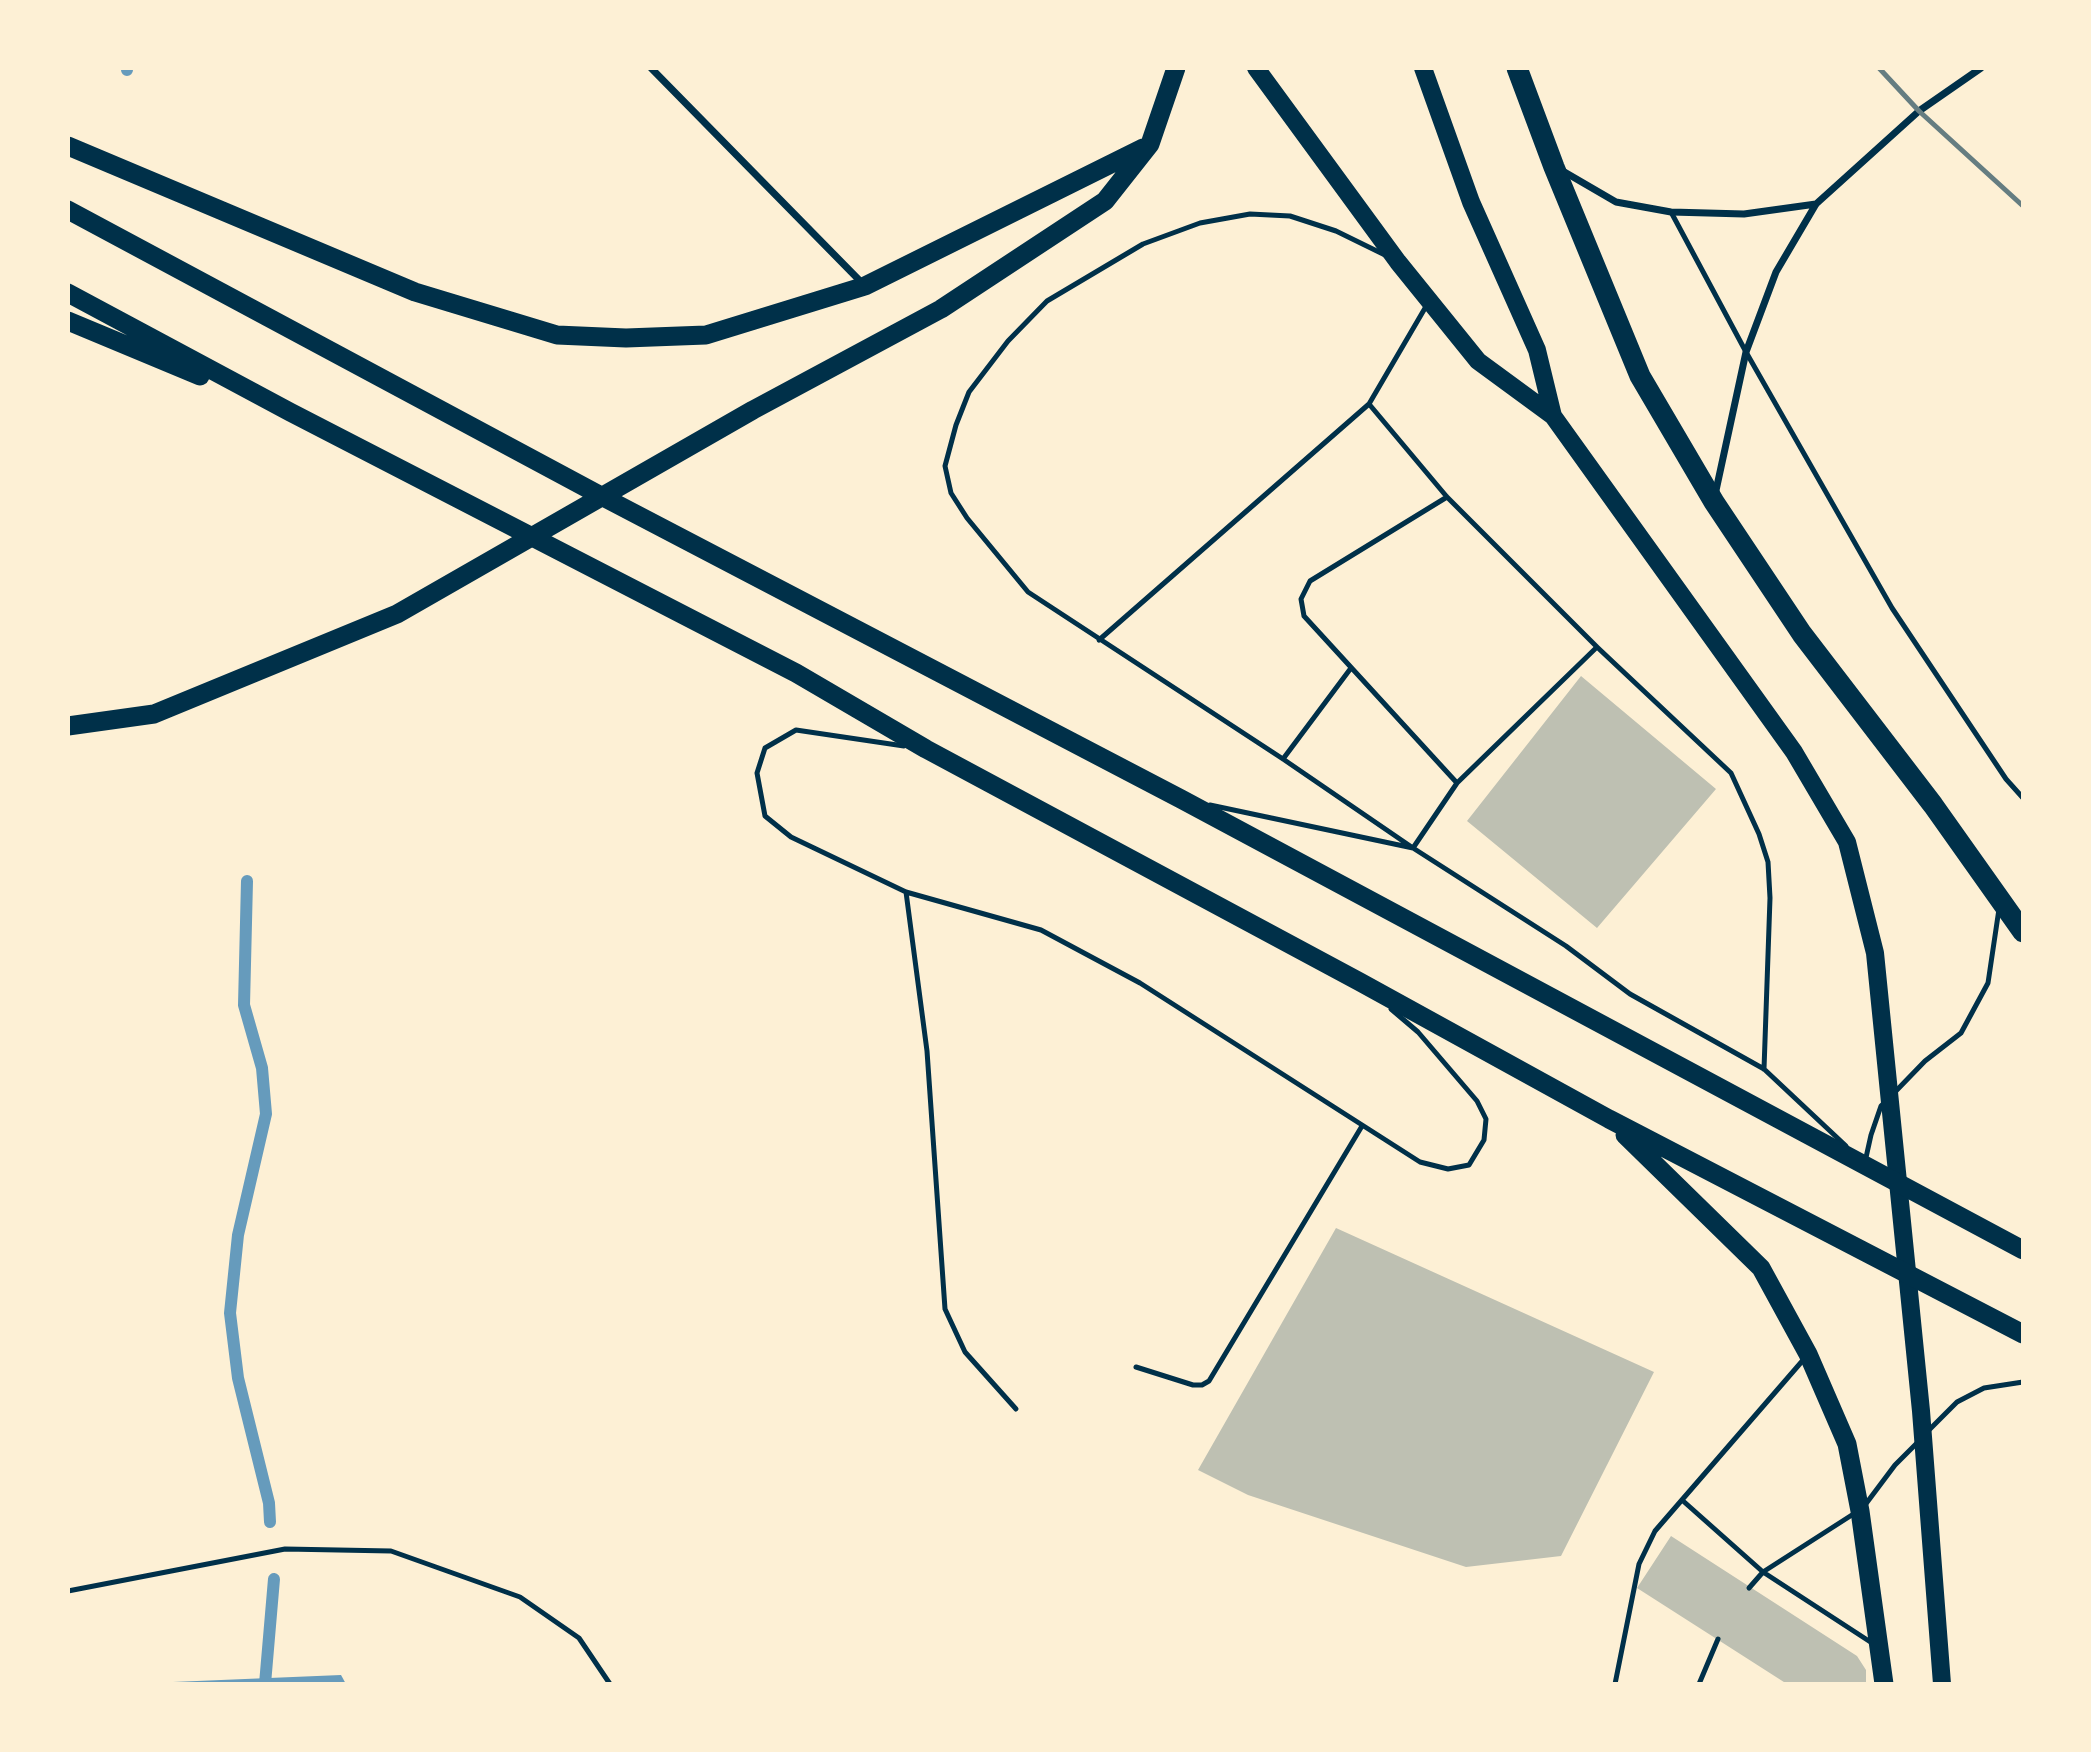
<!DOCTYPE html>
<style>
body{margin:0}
#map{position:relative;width:2091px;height:1752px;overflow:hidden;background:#fdf0d5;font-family:Helvetica,sans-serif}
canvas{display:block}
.frame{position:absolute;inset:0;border:70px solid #fdf0d5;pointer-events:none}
</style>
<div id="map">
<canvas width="2091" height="1752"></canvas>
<div class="frame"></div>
</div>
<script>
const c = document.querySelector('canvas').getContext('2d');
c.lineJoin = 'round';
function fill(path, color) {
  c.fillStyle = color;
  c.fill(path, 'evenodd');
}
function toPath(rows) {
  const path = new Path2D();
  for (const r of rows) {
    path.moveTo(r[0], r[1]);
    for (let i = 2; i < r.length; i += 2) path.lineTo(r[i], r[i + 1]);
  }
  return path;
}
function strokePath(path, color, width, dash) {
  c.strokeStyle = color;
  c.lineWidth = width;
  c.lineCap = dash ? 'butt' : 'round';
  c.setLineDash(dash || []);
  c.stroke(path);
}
fill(toPath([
 [341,1675,346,1684,125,1684]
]), '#669bbc');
strokePath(toPath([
 [127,70,127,68],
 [247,881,244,1005,262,1068,266,1114,238,1235,230,1313,238,1378,269,1503,270,1522],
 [265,1684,274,1579]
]), '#669bbc', 12);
fill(toPath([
 [1581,676,1716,789,1597,928,1467,821],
 [1336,1228,1654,1372,1561,1556,1466,1567,1248,1495,1198,1470],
 [1671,1536,1857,1656,1866,1670,1866,1684,1787,1684,1637,1588]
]), '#bec0b2');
strokePath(toPath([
 [1671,212,1746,352,1892,608,2006,779,2023,798],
 [1385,255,1336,231,1290,216,1250,214,1200,223,1143,244,1047,301,1008,341,969,392,956,425,945,466,951,493,967,518,1028,592,1283,759,1413,848],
 [1369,404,1447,497,1597,647,1731,773,1759,834,1768,862,1770,898,1764,1069],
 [1447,497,1310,581,1301,599,1304,616,1457,783],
 [1099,640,1369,404,1428,303],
 [904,746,796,730,765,748,757,773,765,816,791,837,906,892,1041,930,1140,983,1420,1162,1448,1169,1469,1165,1484,1140,1486,1119,1477,1101,1418,1032,1391,1009],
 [1283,759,1351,668],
 [1210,805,1413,848,1566,946,1630,994,1764,1069,1846,1146],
 [1413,848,1457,783,1597,647],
 [906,892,927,1051,945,1309,965,1352,1016,1409],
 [1894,1093,1925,1061,1961,1033,1988,983,1999,909],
 [1865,1162,1871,1135,1881,1106,1885,1102],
 [1136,1367,1193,1385,1202,1385,1209,1381,1362,1126],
 [1926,1433,1957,1402,1984,1388,2023,1382],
 [1682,1500,1763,1572,1872,1643],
 [1865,1505,1895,1465,1920,1440],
 [1749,1588,1763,1572,1855,1513],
 [68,1591,285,1549,391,1551,520,1597,579,1638,610,1684],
 [1615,1684,1639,1564,1655,1531,1804,1359],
 [1699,1684,1718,1639]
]), '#003049', 5);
strokePath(toPath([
 [651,68,864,285],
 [1561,170,1616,202,1671,212,1744,214,1816,204],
 [1715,495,1746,352,1776,272,1816,204,1919,111,1981,68]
]), '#003049', 7);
strokePath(toPath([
 [1256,68,1398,262,1478,361,1553,416,1794,752,1847,842,1875,953,1921,1411,1942,1684],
 [1423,68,1471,202,1537,350,1553,416]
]), '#003049', 18);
strokePath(toPath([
 [68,146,415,292,557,335,626,338,706,335,865,286,1143,148],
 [68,210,605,498,1181,799,2023,1250],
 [68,293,290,412,796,673,926,749,1360,982,1609,1119,2023,1334],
 [68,321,200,376],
 [68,726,154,714,397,614,753,410,941,309,1105,201,1150,144,1176,68],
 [1625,1135,1761,1268,1808,1354,1847,1444,1860,1511,1884,1684]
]), '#003049', 19);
strokePath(toPath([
 [1517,68,1554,167,1640,376,1714,502,1802,634,1933,805,2023,932]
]), '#003049', 21);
strokePath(toPath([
 [1879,68,1919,111,2023,206]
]), '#657d81', 5);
</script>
